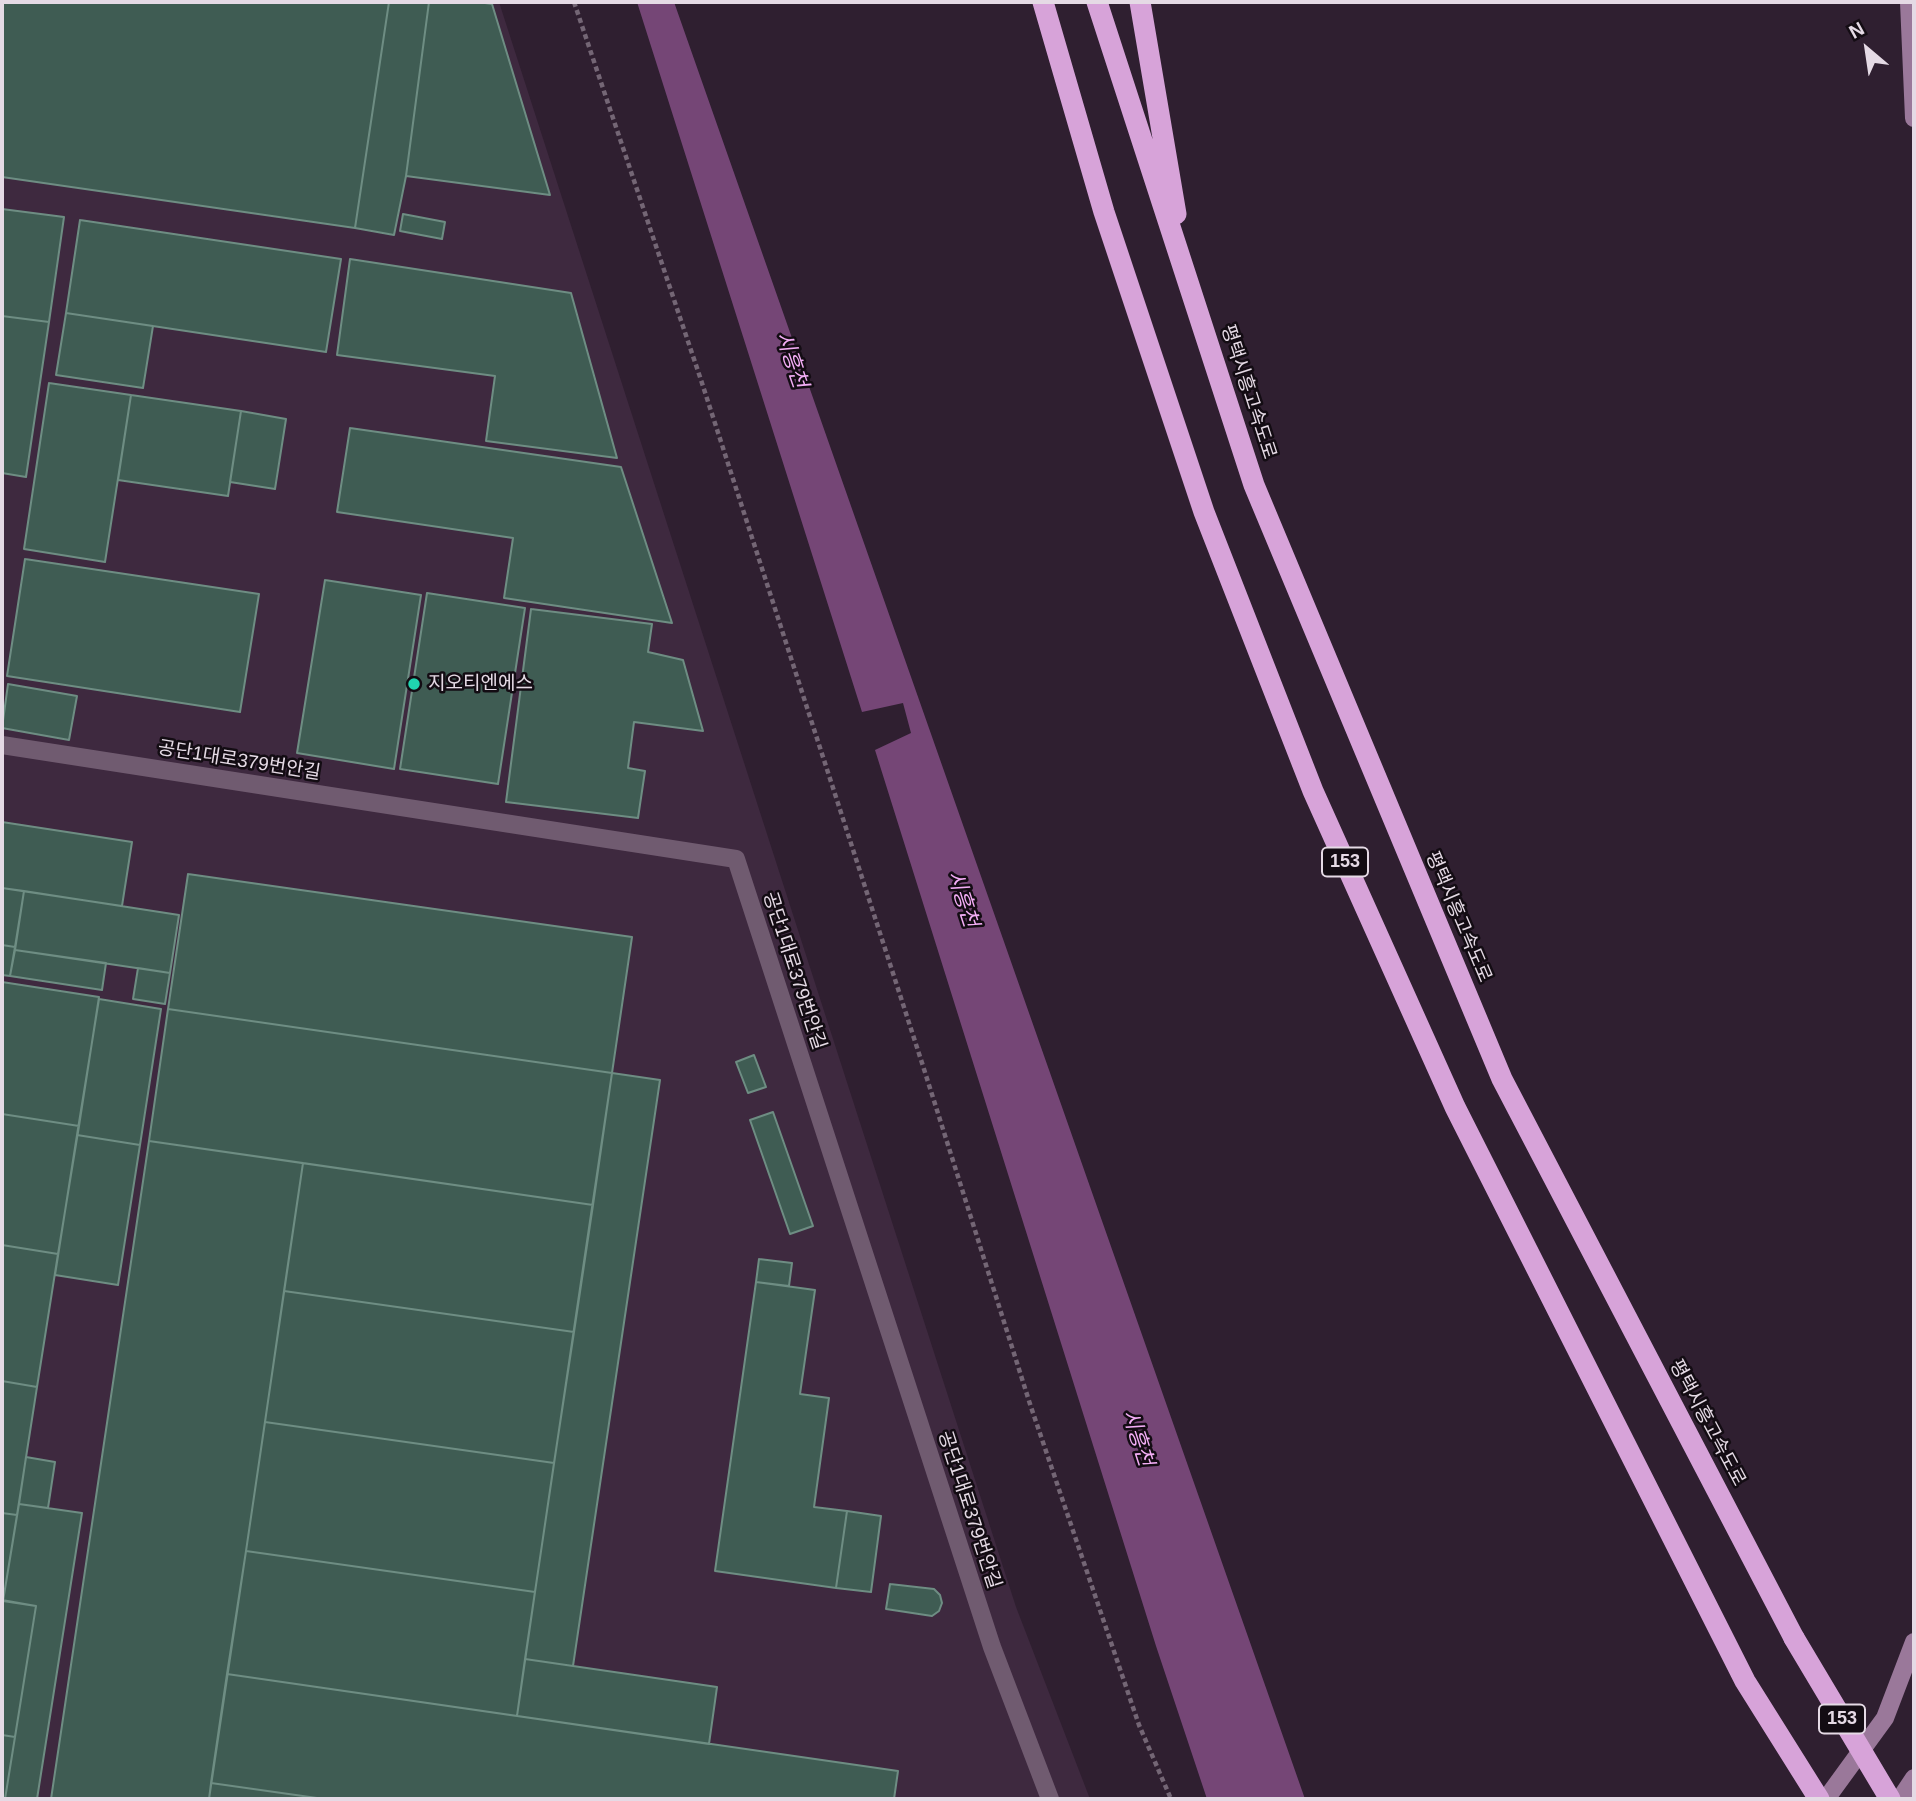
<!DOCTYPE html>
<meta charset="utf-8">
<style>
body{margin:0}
#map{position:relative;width:1916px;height:1801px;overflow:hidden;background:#2f1f30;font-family:Arial,sans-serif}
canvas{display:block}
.frame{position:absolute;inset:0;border:4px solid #e5dae5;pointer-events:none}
.north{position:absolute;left:1832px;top:14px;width:70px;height:70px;-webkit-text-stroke:5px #130c13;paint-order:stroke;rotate:331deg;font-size:19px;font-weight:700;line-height:28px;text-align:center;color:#e5dae5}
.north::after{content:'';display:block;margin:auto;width:24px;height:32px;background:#e5dae5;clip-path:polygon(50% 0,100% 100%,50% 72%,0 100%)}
</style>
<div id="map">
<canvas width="1916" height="1801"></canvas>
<div class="frame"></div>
<div class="north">N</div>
</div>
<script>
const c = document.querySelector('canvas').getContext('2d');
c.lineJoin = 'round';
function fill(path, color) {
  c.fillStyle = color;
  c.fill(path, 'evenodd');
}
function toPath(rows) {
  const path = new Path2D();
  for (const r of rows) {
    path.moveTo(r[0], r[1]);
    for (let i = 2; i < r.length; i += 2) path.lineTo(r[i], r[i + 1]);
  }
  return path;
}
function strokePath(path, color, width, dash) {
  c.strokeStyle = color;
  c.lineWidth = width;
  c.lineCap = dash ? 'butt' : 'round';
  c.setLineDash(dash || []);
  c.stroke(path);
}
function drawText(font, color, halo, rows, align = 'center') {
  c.font = font + ' Arial,"Noto Sans KR",sans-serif';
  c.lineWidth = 5;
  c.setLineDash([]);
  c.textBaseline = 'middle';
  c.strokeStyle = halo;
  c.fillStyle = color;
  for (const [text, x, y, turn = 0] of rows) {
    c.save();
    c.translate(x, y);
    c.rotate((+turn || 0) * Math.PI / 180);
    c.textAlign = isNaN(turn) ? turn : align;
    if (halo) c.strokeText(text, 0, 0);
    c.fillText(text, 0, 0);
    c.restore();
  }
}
fill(toPath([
 [2,2,499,2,1016,1607,1090,1799,2,1799]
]), '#3e293f');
fill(toPath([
 [637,2,674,2,1305,1799,1207,1799,1156,1646,875,750,911,733,903,703,862,712]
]), '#754676');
const building = toPath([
 [2,2,389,2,355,228,2,177,2,2],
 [389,2,429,2,406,176,394,235,355,228,389,2],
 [429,2,478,2,492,4,550,195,406,176,429,2],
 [2,209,64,217,49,322,2,316,2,209],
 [403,214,445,222,442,239,400,231,403,214],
 [80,220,341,259,326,352,66,313,80,220],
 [350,259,571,293,617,458,486,441,495,376,337,355,350,259],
 [66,313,153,326,143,388,56,375,66,313],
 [2,316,49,322,26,477,2,473,2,316],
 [49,383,131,395,105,562,24,549,49,383],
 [131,395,241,411,228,496,118,480,131,395],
 [241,411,286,419,275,489,230,482,241,411],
 [350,428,621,467,672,623,504,598,513,538,337,512,350,428],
 [25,559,259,594,240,712,7,676,25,559],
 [325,580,421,595,394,769,297,753,325,580],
 [427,593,525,608,498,784,400,769,427,593],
 [531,609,652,624,648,652,683,660,703,731,634,722,628,768,645,771,638,818,506,802,531,609],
 [8,684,77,696,69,740,2,728,8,684],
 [2,822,132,842,122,906,2,888,2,822],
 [188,874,632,937,612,1073,168,1009,188,874],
 [2,888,24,891,15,947,2,945,2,888],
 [24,891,179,915,170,973,15,950,24,891],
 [2,945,15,947,10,976,2,975,2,945],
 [15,950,106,963,102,990,10,976,15,950],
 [138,968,170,973,165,1004,133,999,138,968],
 [2,982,99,997,79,1126,2,1114,2,982],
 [99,999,161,1009,140,1145,77,1135,99,999],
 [168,1009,612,1073,593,1205,149,1141,168,1009],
 [754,1055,766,1087,748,1093,736,1062,754,1055],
 [612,1073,660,1080,573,1666,525,1659,612,1073],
 [773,1112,813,1226,790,1234,750,1120,773,1112],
 [2,1114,79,1126,58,1254,2,1245,2,1114],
 [77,1135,140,1145,118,1285,55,1275,77,1135],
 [149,1141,303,1163,246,1551,209,1799,51,1799,149,1141],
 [303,1163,593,1205,574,1332,284,1291,303,1163],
 [2,1245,58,1254,37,1387,2,1381,2,1245],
 [759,1259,792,1263,789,1286,756,1282,759,1259],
 [756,1282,815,1290,800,1394,829,1398,814,1507,847,1511,836,1588,715,1571,756,1282],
 [284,1291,574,1332,554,1463,265,1422,284,1291],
 [2,1381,37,1387,17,1515,2,1513,2,1381],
 [265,1422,554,1463,535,1592,246,1551,265,1422],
 [26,1457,55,1462,48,1508,19,1504,26,1457],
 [19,1504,82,1513,37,1799,5,1799,36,1606,3,1601,19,1504],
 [847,1511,881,1516,871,1592,836,1588,847,1511],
 [2,1513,17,1515,3,1601,2,1600,2,1513],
 [246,1551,535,1592,517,1716,227,1674,246,1551],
 [890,1584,934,1589,940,1595,942,1603,939,1611,932,1616,886,1609,890,1584],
 [2,1600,36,1606,15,1737,2,1735,2,1600],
 [525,1659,717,1687,709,1744,517,1716,525,1659],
 [227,1674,898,1771,894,1799,324,1799,211,1783,227,1674],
 [2,1735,15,1737,5,1799,2,1799,2,1735],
 [211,1783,324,1799,209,1799,211,1783]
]);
fill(building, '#3f5c53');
strokePath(building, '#6e8d83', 2);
strokePath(toPath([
 [574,2,701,380,923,1066,1030,1404,1139,1725,1171,1799]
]), '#746675', 4.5, [5, 3.5]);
strokePath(toPath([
 [2,745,736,859,992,1647,1050,1799]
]), '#705b70', 18);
strokePath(toPath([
 [1909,2,1914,118],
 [1826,1799,1885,1718,1914,1642],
 [1900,1799,1914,1778]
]), '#9a789a', 18);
strokePath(toPath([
 [1043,2,1104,212,1204,512,1313,791,1455,1107,1745,1681,1819,1799],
 [1097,2,1254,485,1502,1079,1794,1638],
 [1140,2,1176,214]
]), '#d7a3d9', 21);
strokePath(toPath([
 [1794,1638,1890,1799]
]), '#d7a3d9', 21);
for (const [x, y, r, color] of [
 [414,684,7,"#20d5b0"]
]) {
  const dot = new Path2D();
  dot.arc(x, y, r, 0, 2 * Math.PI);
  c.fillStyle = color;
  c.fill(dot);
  strokePath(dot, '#130c13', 2.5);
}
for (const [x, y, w] of [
 [1345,862,46],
 [1842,1719,46]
]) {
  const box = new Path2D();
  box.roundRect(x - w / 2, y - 14.5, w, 29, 5);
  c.fillStyle = '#130c13';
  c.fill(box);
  strokePath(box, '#e5dae5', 2);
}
drawText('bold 18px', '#e5dae5', null, [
 ["153",1345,862],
 ["153",1842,1719]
]);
drawText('19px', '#e5dae5', '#130c13', [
 ["평택시흥고속도로",1248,392,72],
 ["공단1대로379번안길",239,761,9],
 ["평택시흥고속도로",1458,917,67],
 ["공단1대로379번안길",794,971,72],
 ["평택시흥고속도로",1707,1423,62],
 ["공단1대로379번안길",969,1510,72]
]);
drawText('19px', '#e5dae5', '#130c13', [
 ["지오티엔에스",428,684]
], 'left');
drawText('italic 21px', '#f4aef6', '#130c13', [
 ["시흥천",791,360,71],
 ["시흥천",962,899,72],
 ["시흥천",1137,1438,72]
]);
</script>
